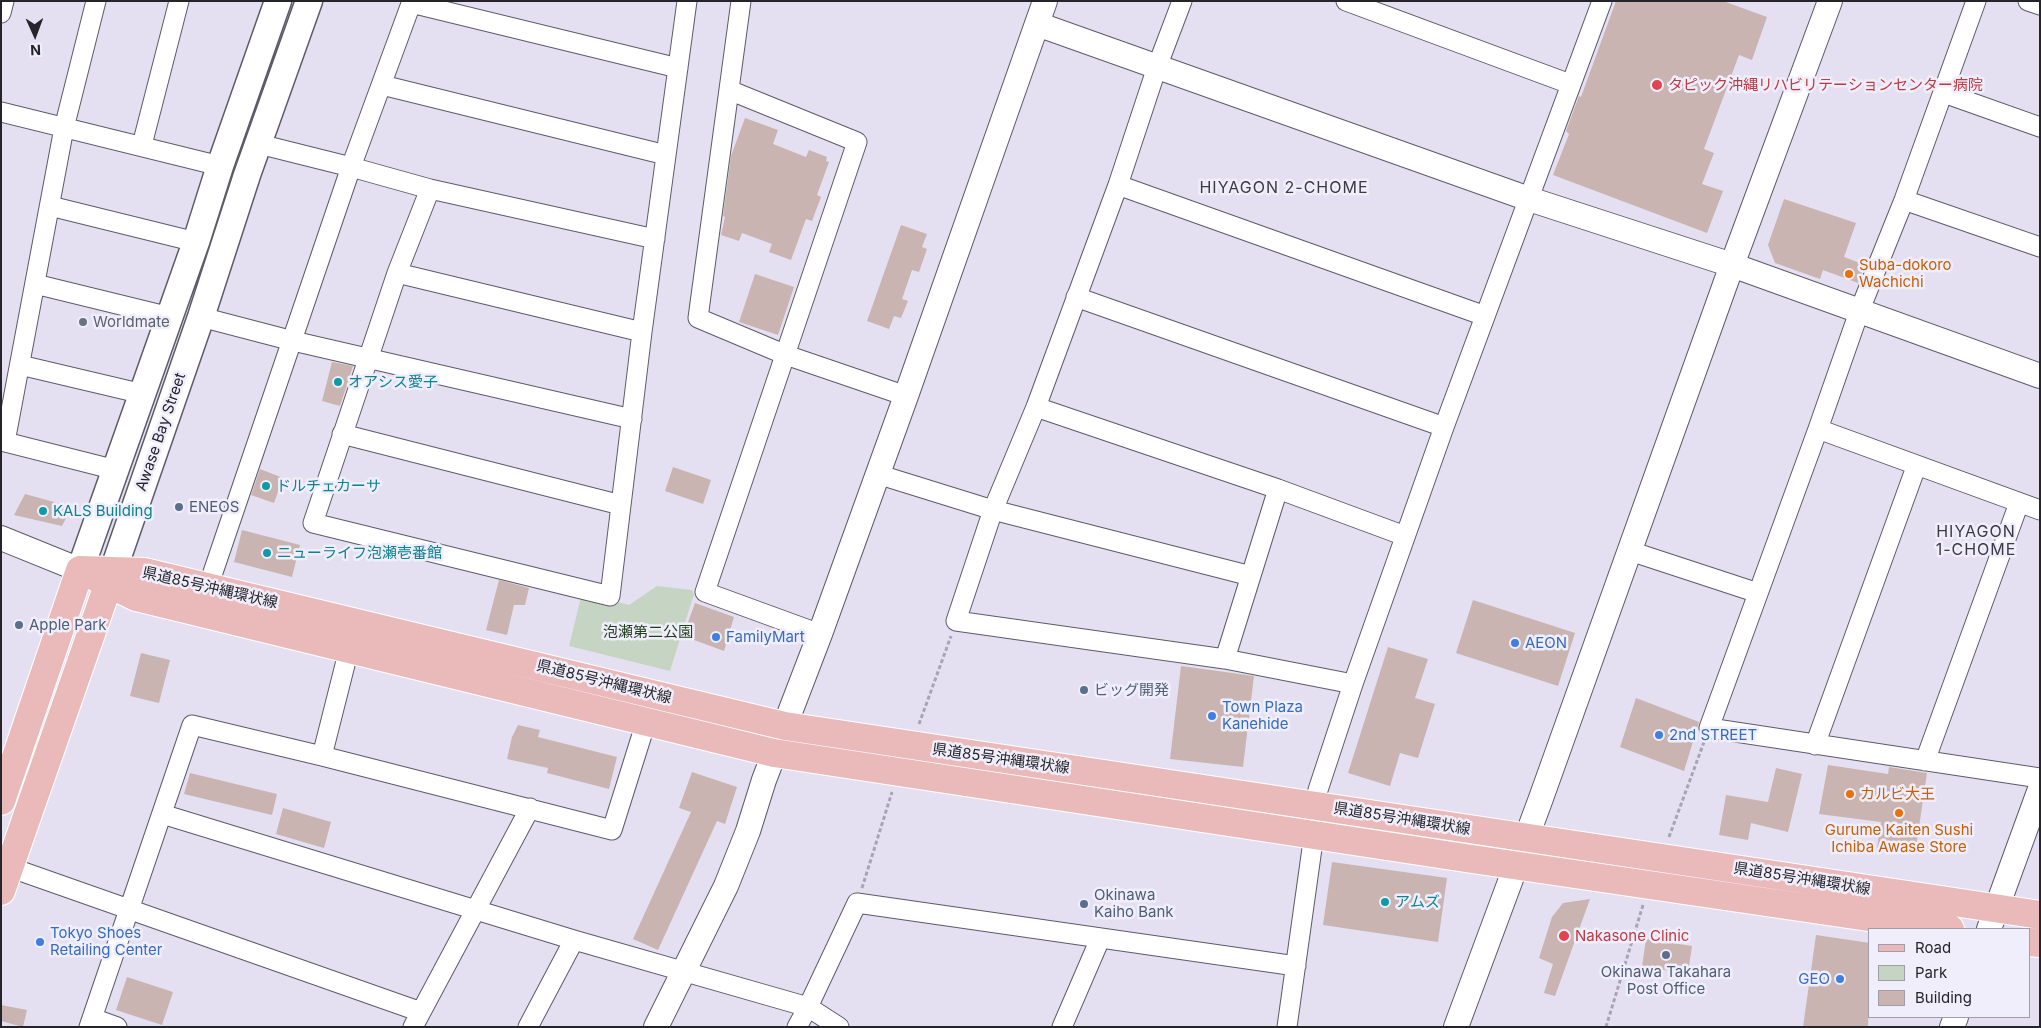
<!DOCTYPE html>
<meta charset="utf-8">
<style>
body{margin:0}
#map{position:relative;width:2041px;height:1028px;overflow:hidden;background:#e4e0f2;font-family:Inter,sans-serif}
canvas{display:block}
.frame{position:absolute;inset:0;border:2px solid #25242a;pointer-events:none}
.legend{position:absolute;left:1868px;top:928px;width:162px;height:90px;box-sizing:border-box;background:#f1eefc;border:1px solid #9f9da8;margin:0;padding:6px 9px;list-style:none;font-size:15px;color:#25242a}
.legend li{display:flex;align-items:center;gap:10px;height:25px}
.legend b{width:25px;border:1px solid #9f9da8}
.north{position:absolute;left:10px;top:10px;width:50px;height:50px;-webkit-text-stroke:4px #f1eefc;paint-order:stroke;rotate:178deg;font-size:14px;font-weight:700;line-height:20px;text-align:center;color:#25242a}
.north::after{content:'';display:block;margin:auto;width:18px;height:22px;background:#25242a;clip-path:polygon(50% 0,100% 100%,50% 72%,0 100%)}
</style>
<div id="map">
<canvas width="2041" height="1028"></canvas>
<div class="frame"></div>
<ul class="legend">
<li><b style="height:6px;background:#eababa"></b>Road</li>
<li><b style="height:14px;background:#c6d5c3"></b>Park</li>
<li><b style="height:14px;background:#c9b4b1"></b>Building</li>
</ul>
<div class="north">N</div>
</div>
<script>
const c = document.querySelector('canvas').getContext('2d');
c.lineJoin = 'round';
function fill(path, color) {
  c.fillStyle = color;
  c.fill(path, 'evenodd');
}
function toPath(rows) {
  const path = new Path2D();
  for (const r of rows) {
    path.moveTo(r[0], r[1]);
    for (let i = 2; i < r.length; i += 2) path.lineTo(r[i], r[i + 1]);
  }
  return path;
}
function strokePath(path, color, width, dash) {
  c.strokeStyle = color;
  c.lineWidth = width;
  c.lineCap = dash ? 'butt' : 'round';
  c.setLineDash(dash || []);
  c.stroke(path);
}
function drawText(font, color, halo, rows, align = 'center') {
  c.font = font + ' Inter,"Noto Sans JP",sans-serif';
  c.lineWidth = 5;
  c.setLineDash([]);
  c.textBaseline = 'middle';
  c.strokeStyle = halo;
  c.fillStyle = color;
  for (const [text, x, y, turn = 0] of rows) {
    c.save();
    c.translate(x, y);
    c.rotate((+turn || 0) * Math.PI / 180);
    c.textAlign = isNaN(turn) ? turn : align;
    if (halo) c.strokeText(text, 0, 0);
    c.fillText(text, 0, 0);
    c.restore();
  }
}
fill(toPath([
 [657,586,692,590,694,594,670,671,569,646,582,593,629,605]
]), '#c6d5c3');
fill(toPath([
 [1616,1,1723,1,1767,17,1752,60,1739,55,1704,149,1714,153,1702,184,1723,191,1707,233,1553,175,1569,134,1566,131,1579,96,1581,97],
 [745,118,778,130,773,144,806,157,809,150,827,157,826,161,829,162,817,195,821,197,812,221,806,219,791,260,769,252,772,244,742,233,739,241,721,235,725,217,723,216,731,156],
 [1784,199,1856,223,1844,257,1865,265,1858,283,1823,270,1820,279,1775,263,1768,245],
 [901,225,927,234,922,247,927,249,919,272,912,270,902,299,908,301,901,318,894,316,889,329,867,321],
 [755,274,794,287,778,335,739,322],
 [332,362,353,366,340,406,322,401],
 [673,467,711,480,703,504,665,491],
 [260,469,283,478,274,503,251,495],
 [25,494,72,507,62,526,14,515],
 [242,530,300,545,292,577,234,562],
 [499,580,529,588,525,605,514,605,507,635,486,630],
 [1473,600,1575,633,1558,686,1456,653],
 [695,603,734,617,724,651,683,636],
 [1388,647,1428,659,1415,698,1435,704,1418,758,1400,753,1390,786,1348,773],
 [141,653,170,660,159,703,130,696],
 [1181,666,1254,676,1243,767,1170,759],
 [1636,698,1699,722,1684,771,1620,747],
 [518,725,540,730,538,737,617,757,609,789,547,773,548,768,507,759,512,737],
 [1828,765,1888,774,1889,767,1927,773,1915,854,1877,848,1881,822,1819,814],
 [1776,768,1802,774,1788,832,1751,823,1748,840,1719,835,1726,795,1768,802],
 [692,772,737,787,725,824,717,821,658,950,633,939,691,812,679,808],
 [190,773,277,794,272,815,184,794],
 [283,808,331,822,324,848,276,834],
 [1332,862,1447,878,1438,942,1323,925],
 [1590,899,1555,996,1544,993,1553,964,1539,958,1552,917,1563,903],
 [1816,935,1870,943,1868,1027,1803,1027],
 [1646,939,1692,946,1688,973,1642,967],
 [127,977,173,992,162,1025,116,1010],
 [1,1005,27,1010,23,1027,1,1021]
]), '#c9b4b1');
const minor = toPath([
 [741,1,698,318,786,355,906,396],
 [1182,1,1157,67,1118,185,1036,407,993,510,956,621,1225,659,1353,684],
 [1346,1,1570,84],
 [1976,1,1904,200,1859,312,1818,429,1709,728,2040,778],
 [2028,1,2040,5],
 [411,3,678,68],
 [1,13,4,1],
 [382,85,666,155],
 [729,90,857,142,705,592,820,634],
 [1944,93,2040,127],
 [1,112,220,166],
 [259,144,351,167,430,189,655,239],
 [142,145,179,1],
 [1118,185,1485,316],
 [430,189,397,273,313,523,610,596,642,332,687,1],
 [1904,200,2040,247],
 [50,206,196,242],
 [397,273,642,332],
 [35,284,170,317],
 [1076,297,1444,427],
 [201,317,293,341,632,419],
 [20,365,143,394],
 [1036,407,1278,489,1405,536],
 [1818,429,2040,510],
 [342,434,621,505],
 [1,441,116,470],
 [5,442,64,128,96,1],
 [877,474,993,510,1251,576],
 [1630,551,1758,593],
 [208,587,351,167,412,1],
 [1225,659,1278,489],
 [1815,745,1916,467],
 [322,756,349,649],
 [1925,761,2019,503],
 [1315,805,1318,790,1353,684,1444,427,1602,1],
 [162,814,574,940,808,1007,839,1027],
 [9,867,421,1012],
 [92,1018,117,1027],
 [89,1027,192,725,322,756,612,830,646,722],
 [413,1027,530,808],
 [528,1027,574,940],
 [797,1027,808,1007,857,903,1296,966],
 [1062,1027,1100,939],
 [1287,1027,1314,834]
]);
const tertiary = toPath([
 [1037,24,1529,199,1732,265,2040,376],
 [1,538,80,570],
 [1989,929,2040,789],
 [656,1027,726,886,748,831,764,780,820,634,906,396,1045,1],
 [1456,1027,1540,801,1732,265,1830,1],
 [1952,1027,1956,1017]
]);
const secondary = toPath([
 [80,570,196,242,220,166,278,1],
 [113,571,201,317,247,175,309,1]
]);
const primary = toPath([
 [80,570,145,572,785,726,2040,915],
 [89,574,136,597,774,753,1472,859,1950,929],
 [1,801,80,570],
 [1,891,113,571],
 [2030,942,2040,943]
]);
strokePath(minor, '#5d5a69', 21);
strokePath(tertiary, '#5d5a69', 26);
strokePath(secondary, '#5d5a69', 29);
strokePath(primary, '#fff', 30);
strokePath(toPath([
 [919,724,951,636],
 [1669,837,1704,742],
 [862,888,892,792],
 [1606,1027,1643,905]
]), '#a8a5b3', 3, [4, 2.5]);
strokePath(minor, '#fff', 19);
strokePath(tertiary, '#fff', 24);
strokePath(secondary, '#fff', 26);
strokePath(primary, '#eababa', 28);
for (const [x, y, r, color] of [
 [1657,85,6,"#e0444e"],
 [1849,274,5,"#e8710a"],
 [83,322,5,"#6b7280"],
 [338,382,5,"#0f9aa8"],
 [266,486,5,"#0f9aa8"],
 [179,507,5,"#5c6f8a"],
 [43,511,5,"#0f9aa8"],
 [267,553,5,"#0f9aa8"],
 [19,625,5,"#5c6f8a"],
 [716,637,5,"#3f7fe0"],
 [1515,643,5,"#3f7fe0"],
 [1084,690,5,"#5c6f8a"],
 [1212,716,5,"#3f7fe0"],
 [1659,735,5,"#3f7fe0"],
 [1850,794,5,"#e8710a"],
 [1899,813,5,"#e8710a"],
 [1385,902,5,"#0f9aa8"],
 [1084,904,5,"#5c6f8a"],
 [1564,936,6,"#e0444e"],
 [40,942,5,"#3f7fe0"],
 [1666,955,5,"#5c6f8a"],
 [1840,979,5,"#3f7fe0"]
]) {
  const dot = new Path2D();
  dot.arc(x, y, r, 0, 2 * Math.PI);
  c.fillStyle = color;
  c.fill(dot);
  strokePath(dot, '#f1eefc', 2);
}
drawText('15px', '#be3a42', '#f1eefc', [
 ["タピック沖縄リハビリテーションセンター病院",1668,85],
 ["Nakasone Clinic",1575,936]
], 'left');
drawText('15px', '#c56008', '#f1eefc', [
 ["Suba-dokoro",1859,265],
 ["Wachichi",1859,282],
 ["カルビ大王",1860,794],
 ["Gurume Kaiten Sushi",1899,830,"center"],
 ["Ichiba Awase Store",1899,847,"center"]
], 'left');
drawText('15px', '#5b616d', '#f1eefc', [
 ["Worldmate",93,322]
], 'left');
drawText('15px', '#0d838f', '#f1eefc', [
 ["オアシス愛子",348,382],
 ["ドルチェカーサ",276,486],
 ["KALS Building",53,511],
 ["ニューライフ泡瀬壱番館",277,553],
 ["アムズ",1395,902]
], 'left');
drawText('15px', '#25242a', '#f1eefc', [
 ["Awase Bay Street",161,432,-71],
 ["県道85号沖縄環状線",210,588,13],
 ["県道85号沖縄環状線",604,682,14],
 ["県道85号沖縄環状線",1001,759,8],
 ["県道85号沖縄環状線",1402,819,9],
 ["県道85号沖縄環状線",1802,879,9]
]);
drawText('15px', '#4e5e75', '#f1eefc', [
 ["ENEOS",189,507],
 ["Apple Park",29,625],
 ["ビッグ開発",1094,690],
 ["Okinawa",1094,895],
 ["Kaiho Bank",1094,912],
 ["Okinawa Takahara",1666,972,"center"],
 ["Post Office",1666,989,"center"]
], 'left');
drawText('15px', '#1f3d19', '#f1eefc', [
 ["泡瀬第二公園",648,632]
]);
drawText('15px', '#366cbe', '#f1eefc', [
 ["FamilyMart",726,637],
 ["AEON",1525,643],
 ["Town Plaza",1222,707],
 ["Kanehide",1222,724],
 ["2nd STREET",1669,735],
 ["Tokyo Shoes",50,933],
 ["Retailing Center",50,950],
 ["GEO",1830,979,"right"]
], 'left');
c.letterSpacing = '1px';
drawText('16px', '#3d3a48', '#f1eefc', [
 ["HIYAGON 2-CHOME",1284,188],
 ["HIYAGON",1976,532],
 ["1-CHOME",1976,550]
]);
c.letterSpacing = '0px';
</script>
